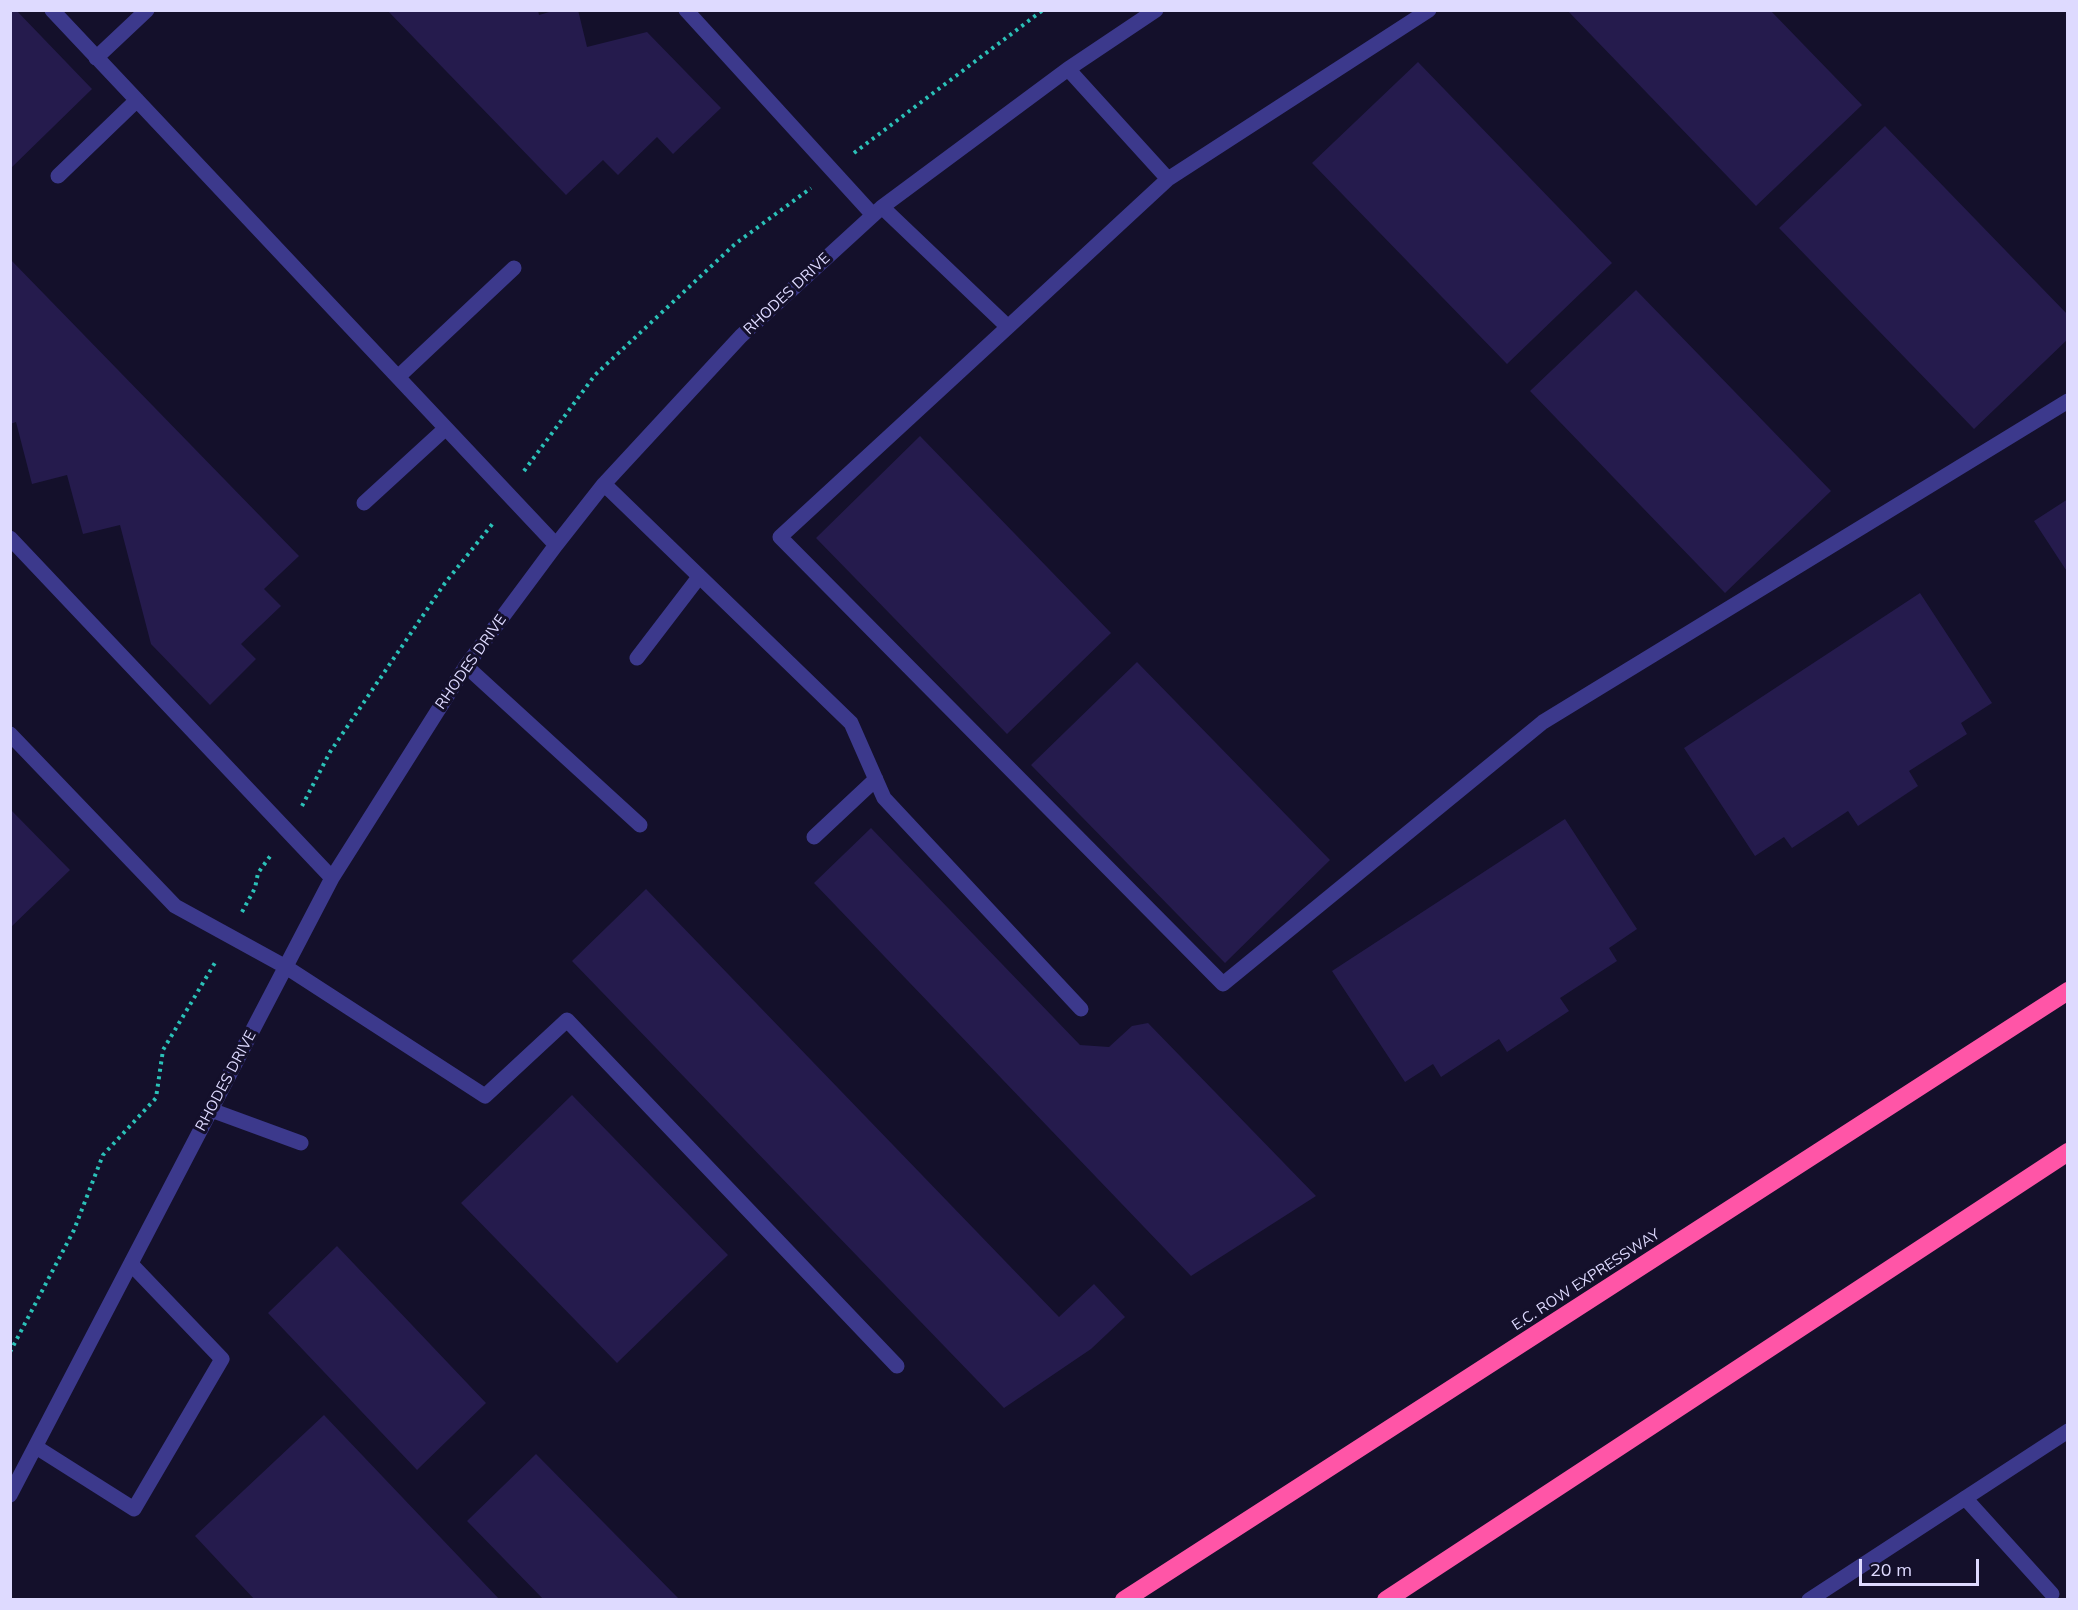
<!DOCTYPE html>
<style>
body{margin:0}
#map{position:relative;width:2078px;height:1610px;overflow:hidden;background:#14102b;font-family:Mulish,sans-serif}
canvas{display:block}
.frame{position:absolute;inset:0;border:12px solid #dedaff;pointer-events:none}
.scale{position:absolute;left:1859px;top:1559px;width:120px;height:27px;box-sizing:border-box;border:3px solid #dedaff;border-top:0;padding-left:8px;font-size:18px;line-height:21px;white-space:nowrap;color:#dedaff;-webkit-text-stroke:4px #14102b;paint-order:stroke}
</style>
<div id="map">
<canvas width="2078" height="1610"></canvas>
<div class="frame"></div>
<div class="scale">20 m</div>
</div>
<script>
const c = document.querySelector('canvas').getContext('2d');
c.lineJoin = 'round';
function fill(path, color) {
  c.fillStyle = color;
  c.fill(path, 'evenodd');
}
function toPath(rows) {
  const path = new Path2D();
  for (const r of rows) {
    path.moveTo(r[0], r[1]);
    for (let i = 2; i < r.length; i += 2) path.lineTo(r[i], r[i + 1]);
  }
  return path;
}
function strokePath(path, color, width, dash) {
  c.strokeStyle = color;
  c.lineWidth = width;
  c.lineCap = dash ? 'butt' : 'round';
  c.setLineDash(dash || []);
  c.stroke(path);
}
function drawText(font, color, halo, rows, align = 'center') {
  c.font = font + ' Mulish,sans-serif';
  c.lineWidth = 6;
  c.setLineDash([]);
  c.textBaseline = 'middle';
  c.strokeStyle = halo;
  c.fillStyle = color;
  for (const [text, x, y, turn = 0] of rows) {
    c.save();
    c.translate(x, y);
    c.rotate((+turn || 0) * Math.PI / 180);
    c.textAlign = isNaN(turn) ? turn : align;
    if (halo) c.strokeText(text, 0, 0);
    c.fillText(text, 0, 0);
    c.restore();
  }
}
fill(toPath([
 [12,10,16,10,92,89,10,169,10,12],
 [387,10,538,10,539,15,556,10,578,10,587,47,647,32,721,108,673,154,657,137,618,175,603,160,566,195],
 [1567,10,1770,10,1862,105,1756,206],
 [1418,62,1612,263,1507,364,1312,163],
 [1885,126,2068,315,2068,339,1974,429,1779,228],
 [10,259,299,556,264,589,281,606,241,644,256,659,210,705,151,644,120,525,83,534,67,475,32,484,16,422,10,424],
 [1636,290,1831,491,1725,593,1530,391],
 [920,436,1111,633,1007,734,816,538],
 [2068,499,2068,573,2034,521],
 [1920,593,1992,703,1961,723,1967,734,1909,771,1918,786,1858,826,1848,811,1792,848,1784,837,1755,856,1684,748],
 [1137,662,1330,860,1225,963,1031,765],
 [10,809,70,870,10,928],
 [1565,819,1637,929,1609,948,1617,961,1560,998,1569,1011,1507,1052,1499,1039,1441,1077,1433,1064,1405,1082,1332,971],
 [871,828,1080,1045,1109,1047,1132,1026,1148,1023,1316,1196,1191,1276,814,883],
 [646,889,1059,1317,1094,1284,1125,1317,1091,1349,1004,1408,572,961],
 [572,1095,728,1255,617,1363,461,1203],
 [337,1246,486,1403,417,1470,268,1313],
 [324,1415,500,1600,255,1600,195,1536],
 [536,1454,680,1600,544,1600,467,1521]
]), '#251b4d');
strokePath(toPath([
 [854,153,1043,10],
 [524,471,595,375,735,244,811,188],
 [302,806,330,752,445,583,494,522],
 [242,912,255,888,258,873,271,855],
 [10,1352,74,1230,103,1155,156,1098,163,1050,216,961]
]), '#2bc1b8', 4, [3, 4.5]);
strokePath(toPath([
 [52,10,556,545],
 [686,10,873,215],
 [96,58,147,10],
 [1068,69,1168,179],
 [58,176,137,100],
 [882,207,1008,327,1168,179,1429,10],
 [1008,327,780,537,1223,984,1543,722,2068,401],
 [398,377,514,268],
 [604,484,851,723,884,798,1081,1009],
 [364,503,446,428],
 [10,538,332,878],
 [637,658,699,577],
 [466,666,640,825],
 [10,734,175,906,286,967,485,1096,567,1020,897,1366],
 [814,837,876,779],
 [211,1110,301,1143],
 [36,1447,134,1509,222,1359,131,1264],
 [10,1495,332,878,466,666,556,545,604,484,741,336,882,207,1068,69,1156,10],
 [1965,1498,2052,1594],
 [1809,1600,2068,1431]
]), '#3c398c', 15);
strokePath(toPath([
 [1124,1600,2068,991],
 [1386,1600,2068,1152]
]), '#ff55a7', 18);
drawText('15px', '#dedaff', '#14102b', [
 ["RHODES DRIVE",787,294,-43],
 ["RHODES DRIVE",471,662,-55],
 ["RHODES DRIVE",226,1081,-62],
 ["E.C. ROW EXPRESSWAY",1586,1280,-33]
]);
</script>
